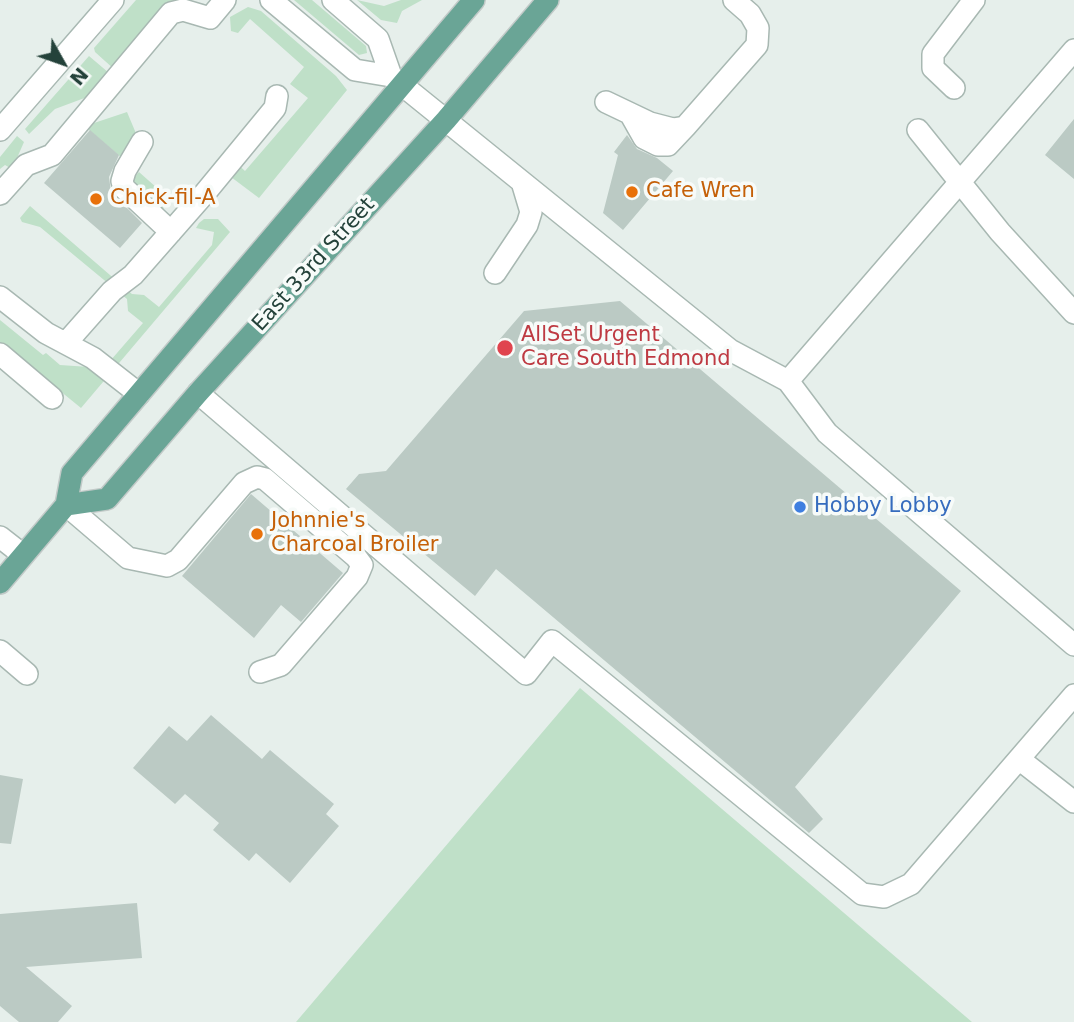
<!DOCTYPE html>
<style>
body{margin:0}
#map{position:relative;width:1074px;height:1022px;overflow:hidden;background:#e6efeb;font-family:"DejaVu Sans",sans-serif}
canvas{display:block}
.north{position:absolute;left:28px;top:28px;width:70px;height:70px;-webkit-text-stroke:5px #f7fbf9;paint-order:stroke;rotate:130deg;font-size:19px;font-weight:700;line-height:28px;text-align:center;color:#24423a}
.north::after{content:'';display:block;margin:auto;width:24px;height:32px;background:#24423a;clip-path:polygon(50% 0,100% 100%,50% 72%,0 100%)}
</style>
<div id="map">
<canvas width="1074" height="1022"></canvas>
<div class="north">N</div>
</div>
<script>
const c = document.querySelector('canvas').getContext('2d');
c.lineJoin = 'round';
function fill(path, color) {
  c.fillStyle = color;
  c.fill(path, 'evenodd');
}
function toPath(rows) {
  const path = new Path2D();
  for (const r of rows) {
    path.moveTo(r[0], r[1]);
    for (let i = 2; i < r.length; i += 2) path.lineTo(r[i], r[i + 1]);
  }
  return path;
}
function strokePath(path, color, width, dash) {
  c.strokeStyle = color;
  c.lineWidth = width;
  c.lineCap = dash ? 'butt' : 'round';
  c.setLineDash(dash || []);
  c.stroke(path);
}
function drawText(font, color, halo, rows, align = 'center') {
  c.font = font + ' "DejaVu Sans",sans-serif';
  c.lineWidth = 7;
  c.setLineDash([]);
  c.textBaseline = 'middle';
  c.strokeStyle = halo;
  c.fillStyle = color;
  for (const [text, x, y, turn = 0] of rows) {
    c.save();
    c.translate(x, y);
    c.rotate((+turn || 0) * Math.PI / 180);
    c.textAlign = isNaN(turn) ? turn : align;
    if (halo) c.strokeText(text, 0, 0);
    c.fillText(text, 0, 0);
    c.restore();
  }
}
fill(toPath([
 [136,0,175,0,115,70,95,52,94,48],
 [294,0,312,0,366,46,367,53,359,55],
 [357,0,384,6,401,0,422,0,402,11,397,23,381,20],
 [248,7,261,11,336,76,347,90,259,198,227,174,233,160,245,171,308,98,290,84,304,67,250,19,238,33,231,31,230,17],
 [89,56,122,84,55,109,29,134,25,129],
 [127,112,143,150,128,163,89,130,88,125],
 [17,136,24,142,17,158,17,172,5,165,0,169,0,157],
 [139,172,157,188,168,222,125,188],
 [30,206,132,294,144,295,159,307,212,245,214,232,196,228,199,223,204,219,218,219,230,232,81,408,0,342,0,320,43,355,46,353,60,365,104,368,143,323,128,311,127,299,40,227,22,222,20,218],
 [580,688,972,1022,296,1022]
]), '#bfe0c8');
fill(toPath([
 [1074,119,1074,179,1045,155],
 [90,130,119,155,109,177,111,192,142,223,120,248,44,183],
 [627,135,637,149,657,158,673,171,623,230,603,213,618,155,614,152],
 [620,301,961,591,795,787,823,819,809,833,496,569,475,596,346,489,359,474,386,471,524,311],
 [251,494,343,573,301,622,281,605,254,638,182,576],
 [211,715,262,759,270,750,334,804,326,814,339,826,290,883,256,853,249,861,213,830,219,823,185,794,175,804,133,768,169,726,187,741],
 [0,775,23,779,11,844,0,843],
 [137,903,142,958,26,967,72,1006,58,1022,19,1022,0,1006,0,914]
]), '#bbcac4');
const minor = toPath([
 [271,0,355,70,391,76,730,350,788,381,827,433,1074,645],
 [333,0,378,39,391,76],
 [954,88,933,68,933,54,974,0],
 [606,102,650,123,673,129,685,127,757,45,758,28,750,14,734,0],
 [631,115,644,138,658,145,668,145,685,127],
 [0,130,113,0],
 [918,130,1000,232,1074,313],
 [142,142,125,171,122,181,124,188,171,232],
 [0,194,26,165,52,155,171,13,183,10,210,18,225,0],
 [495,273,527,225,531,212,522,182],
 [0,297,46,333,93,358,139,394],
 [66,343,112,291,133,275,205,193,275,108,277,96],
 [0,354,52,398],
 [788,381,1074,50],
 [198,393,526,674,552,641,862,894,884,897,911,884,1074,695],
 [66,505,128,558,167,566,178,560,244,483,257,477,265,479,356,557,362,565,357,577,281,665,260,672],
 [0,537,23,555],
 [0,651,27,674],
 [1019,759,1074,802]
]);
const major = toPath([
 [66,505,107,499,198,393,446,120,548,0],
 [0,583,66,505,72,473,474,0]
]);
strokePath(minor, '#a8b8b2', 24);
strokePath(major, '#c2cac8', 24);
strokePath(minor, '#fff', 21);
strokePath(major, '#6aa596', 21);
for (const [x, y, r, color] of [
 [632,192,7,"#e8710a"],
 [96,199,7,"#e8710a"],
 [505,348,9,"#e0444e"],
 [800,507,7,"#3f7fe0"],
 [257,534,7,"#e8710a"]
]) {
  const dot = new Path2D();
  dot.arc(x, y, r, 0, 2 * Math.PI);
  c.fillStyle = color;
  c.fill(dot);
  strokePath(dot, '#f7fbf9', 2.5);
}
drawText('21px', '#c56008', '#f7fbf9', [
 ["Cafe Wren",646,192],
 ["Chick-fil-A",110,199],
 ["Johnnie's",271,522],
 ["Charcoal Broiler",271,546]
], 'left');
drawText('21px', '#24423a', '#f7fbf9', [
 ["East 33rd Street",314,265,-48]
]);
drawText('21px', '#be3a42', '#f7fbf9', [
 ["AllSet Urgent",521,336],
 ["Care South Edmond",521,360]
], 'left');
drawText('21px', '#366cbe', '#f7fbf9', [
 ["Hobby Lobby",814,507]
], 'left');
</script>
